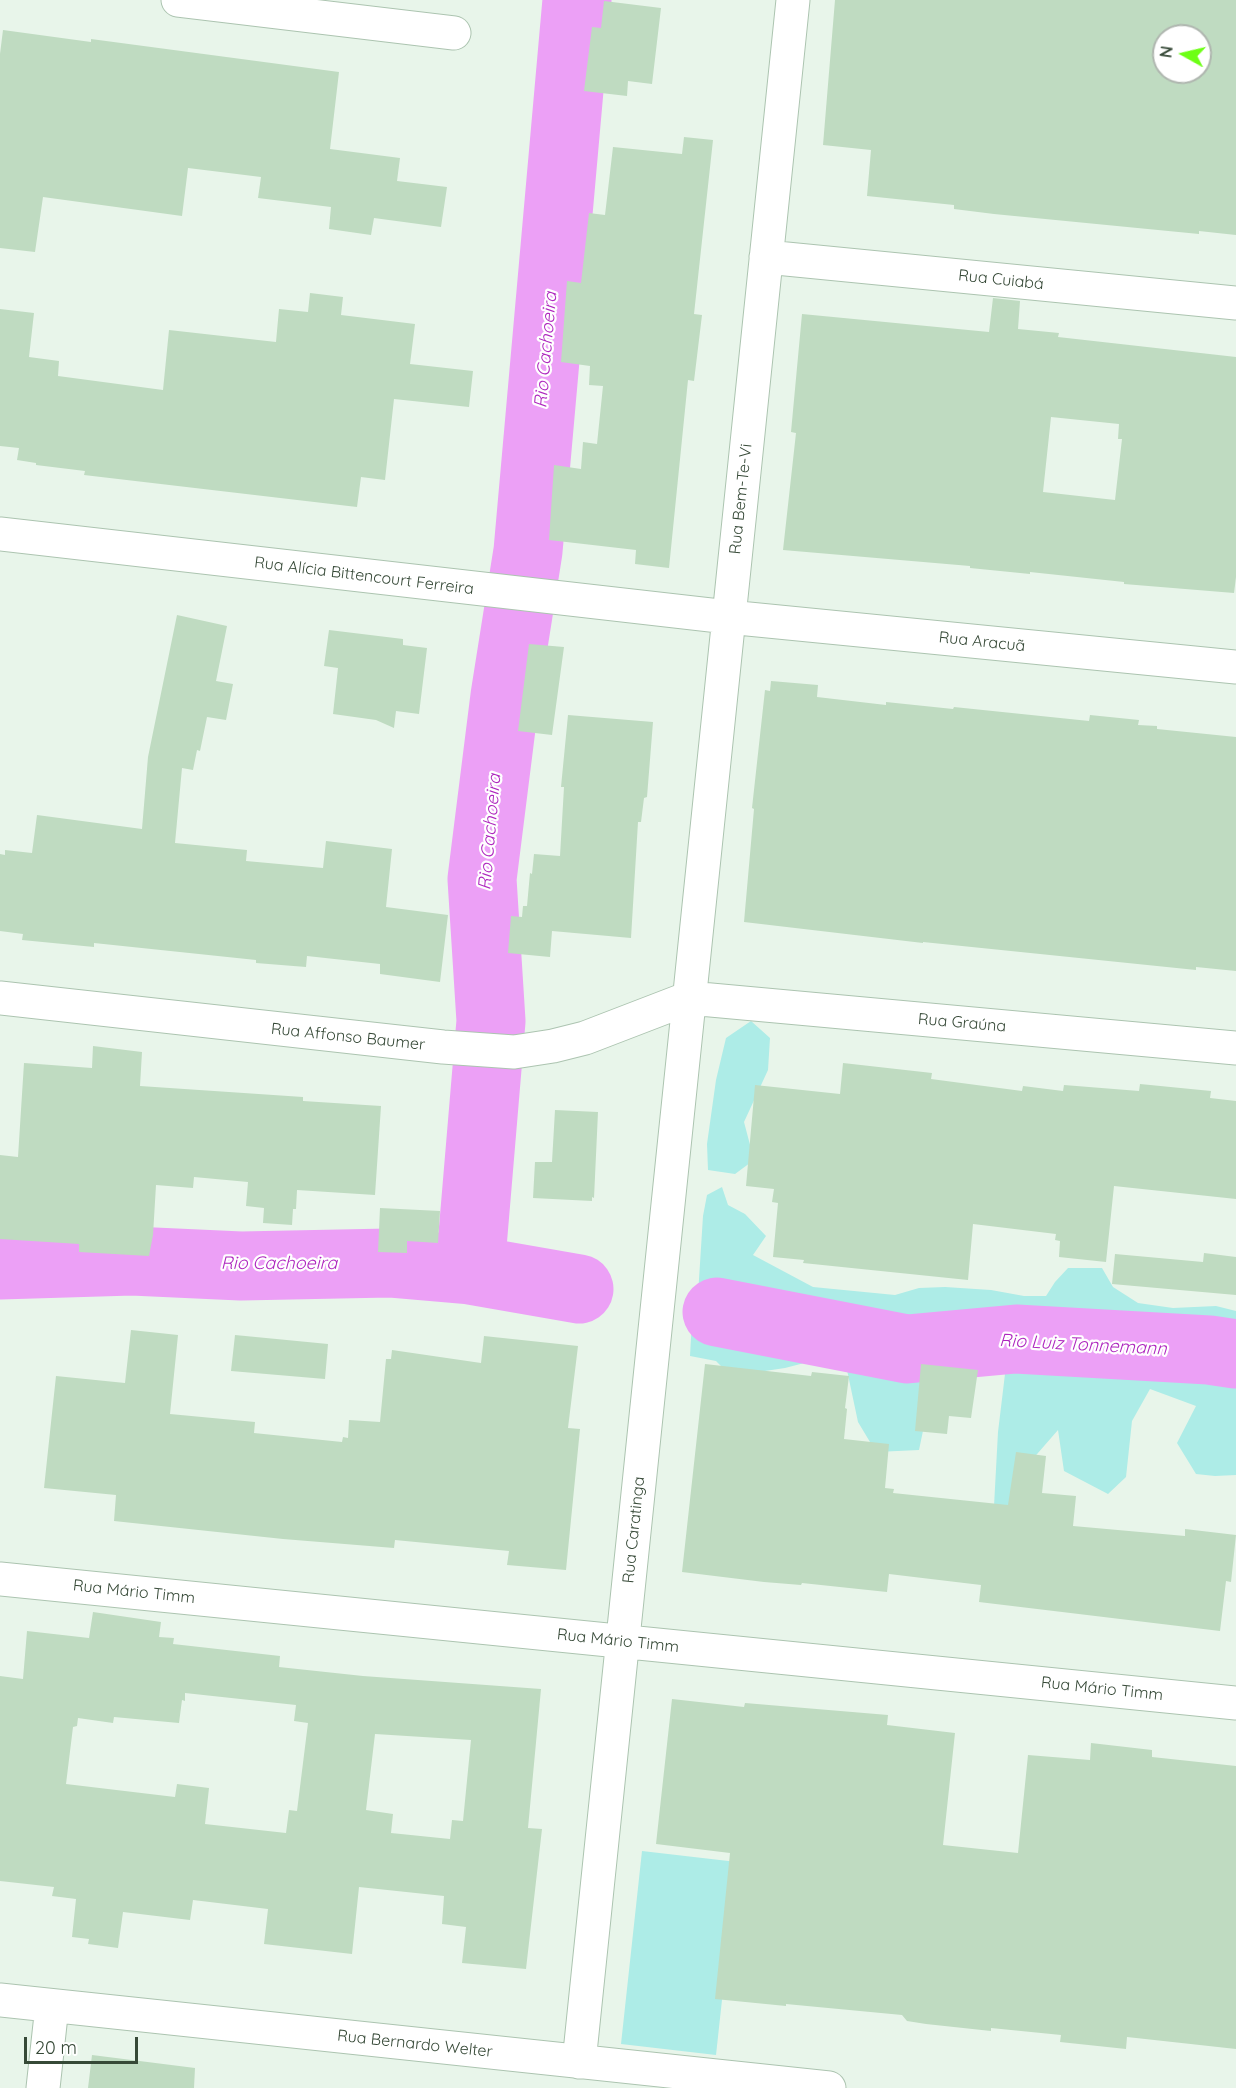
<!DOCTYPE html>
<meta charset="utf-8">
<style>
body{margin:0}
#map{position:relative;width:1236px;height:2088px;overflow:hidden;background:#e8f5ea;font-family:Quicksand,sans-serif}
canvas{display:block}
.north{position:absolute;left:1152px;top:24px;width:60px;height:60px;box-sizing:border-box;background:#fff;border:2px solid #afb6af;border-radius:50%;rotate:278deg;font-size:16px;font-weight:700;line-height:24px;text-align:center;color:#364937}
.north::after{content:'';display:block;margin:auto;width:21px;height:27px;background:#6dff15;clip-path:polygon(50% 0,100% 100%,50% 72%,0 100%)}
.scale{position:absolute;left:24px;top:2037px;width:114px;height:27px;box-sizing:border-box;border:3px solid #364937;border-top:0;padding-left:8px;font-size:18px;line-height:21px;white-space:nowrap;color:#364937;-webkit-text-stroke:4px #fff;paint-order:stroke}
</style>
<div id="map">
<canvas width="1236" height="2088"></canvas>
<div class="north">N</div>
<div class="scale">20 m</div>
</div>
<script>
const c = document.querySelector('canvas').getContext('2d');
c.lineJoin = 'round';
function fill(path, color) {
  c.fillStyle = color;
  c.fill(path, 'evenodd');
}
function toPath(rows) {
  const path = new Path2D();
  for (const r of rows) {
    path.moveTo(r[0], r[1]);
    for (let i = 2; i < r.length; i += 2) path.lineTo(r[i], r[i + 1]);
  }
  return path;
}
function strokePath(path, color, width, dash) {
  c.strokeStyle = color;
  c.lineWidth = width;
  c.lineCap = dash ? 'butt' : 'round';
  c.setLineDash(dash || []);
  c.stroke(path);
}
function drawText(font, color, halo, rows, align = 'center') {
  c.font = font + ' Quicksand,sans-serif';
  c.lineWidth = 4.5;
  c.setLineDash([]);
  c.textBaseline = 'middle';
  c.strokeStyle = halo;
  c.fillStyle = color;
  for (const [text, x, y, turn = 0] of rows) {
    c.save();
    c.translate(x, y);
    c.rotate((+turn || 0) * Math.PI / 180);
    c.textAlign = isNaN(turn) ? turn : align;
    if (halo) c.strokeText(text, 0, 0);
    c.fillText(text, 0, 0);
    c.restore();
  }
}
fill(toPath([
 [751,1021,770,1038,768,1070,744,1122,754,1160,735,1174,708,1170,707,1144,716,1080,726,1038],
 [722,1187,728,1205,745,1214,766,1236,753,1255,813,1287,895,1295,919,1288,945,1287,991,1290,1024,1296,1046,1296,1055,1282,1068,1268,1102,1268,1113,1287,1138,1303,1173,1308,1216,1306,1236,1311,1236,1344,1084,1333,1017,1332,992,1341,1062,1348,1142,1350,1236,1363,1236,1475,1215,1476,1196,1474,1177,1443,1196,1406,1150,1389,1132,1421,1126,1477,1108,1494,1064,1471,1058,1430,1031,1461,1033,1519,994,1506,998,1432,1005,1374,966,1372,929,1402,919,1450,876,1452,858,1422,847,1370,812,1361,785,1368,731,1376,716,1361,690,1356,692,1320,768,1325,840,1335,904,1357,942,1351,846,1325,777,1315,698,1295,703,1216,707,1195],
 [642,1851,737,1862,716,2055,621,2044]
]), '#adece7');
strokePath(toPath([
 [0,1265,132,1261,241,1266,389,1263,470,1270,491,1021,482,879,505,696,528,551,577,0],
 [470,1270,579,1289],
 [717,1312,907,1349,1016,1339,1209,1350,1236,1354]
]), '#eca0f6', 69);
fill(toPath([
 [835,0,1236,0,1236,235,1199,231,1199,234,994,214,954,209,954,205,867,196,871,150,823,145],
 [1164,36,1200,36,1200,72,1164,72],
 [604,1,661,8,652,84,628,81,627,96,584,91,592,27,601,28],
 [3,30,91,42,91,39,339,72,330,149,400,158,397,181,447,187,441,227,374,218,371,235,329,229,331,207,258,198,261,177,188,168,182,216,43,197,35,252,0,248,0,54],
 [684,137,713,140,694,314,702,315,694,381,688,380,669,568,635,564,636,550,549,540,554,465,581,469,583,442,597,444,603,386,589,385,590,366,561,362,567,281,581,283,589,213,605,215,613,147,682,154],
 [310,293,343,297,341,315,415,324,410,364,473,371,469,407,394,399,385,480,361,477,357,507,84,475,85,471,36,465,36,463,17,460,19,448,0,446,0,309,34,313,29,357,59,361,58,376,163,390,169,330,276,342,279,309,308,312],
 [993,298,1020,301,1018,329,1059,333,1058,337,1236,357,1236,577,1234,593,1124,584,1124,582,1030,572,1030,574,970,568,970,566,783,550,796,433,791,432,802,314,989,332],
 [1051,417,1119,424,1118,439,1122,439,1115,500,1043,492],
 [177,615,227,626,216,681,233,684,226,720,207,717,200,751,197,750,193,770,182,768,175,843,247,850,246,861,323,868,326,841,392,849,386,907,448,915,440,982,380,974,380,964,307,956,306,967,256,963,256,960,94,943,94,947,22,940,23,934,0,931,0,854,5,855,5,850,32,853,37,815,142,829,148,757],
 [329,630,403,639,403,645,427,648,419,714,396,711,394,728,376,720,333,714,338,668,324,666],
 [529,644,564,647,552,735,518,731],
 [771,681,818,685,817,697,886,705,886,702,953,709,954,707,1089,721,1090,715,1139,720,1138,725,1157,726,1157,729,1236,737,1236,971,1196,967,1196,970,923,942,923,943,744,922,754,809,752,808,765,690,770,691],
 [568,715,653,722,647,797,644,798,641,822,638,822,631,938,552,931,550,957,508,953,511,916,522,917,523,906,527,906,530,873,532,874,534,854,560,856,564,787,561,787],
 [93,1046,142,1052,140,1086,303,1097,303,1101,381,1106,375,1195,297,1190,296,1209,293,1209,292,1225,263,1223,264,1208,246,1206,248,1182,194,1177,193,1188,156,1185,153,1235,149,1256,79,1252,79,1244,0,1239,0,1155,18,1157,24,1063,92,1068],
 [843,1063,932,1073,931,1079,1022,1091,1023,1086,1063,1091,1064,1085,1139,1091,1140,1084,1211,1091,1210,1098,1236,1101,1236,1199,1114,1186,1106,1262,1059,1257,1060,1241,1055,1240,1056,1234,973,1224,968,1280,803,1263,804,1260,773,1257,778,1203,772,1202,774,1189,746,1186,755,1085,840,1094],
 [555,1110,598,1112,594,1198,592,1197,592,1201,533,1198,535,1162,552,1162],
 [380,1208,440,1211,438,1243,407,1241,407,1253,378,1252],
 [1204,1253,1236,1257,1236,1295,1112,1284,1115,1254,1203,1262],
 [131,1330,178,1335,170,1414,255,1422,254,1433,342,1442,343,1437,348,1438,349,1420,380,1422,386,1359,391,1359,392,1350,481,1363,484,1336,578,1346,568,1428,580,1429,566,1570,507,1565,509,1551,395,1540,394,1548,283,1539,114,1521,116,1495,44,1488,56,1376,125,1383],
 [235,1335,328,1344,325,1379,231,1371],
 [705,1364,811,1376,812,1372,849,1376,845,1408,847,1409,844,1439,889,1444,885,1488,894,1489,893,1493,1008,1505,1016,1452,1046,1456,1042,1493,1076,1496,1073,1526,1185,1536,1185,1529,1236,1535,1231,1582,1226,1581,1220,1631,979,1602,981,1585,889,1574,887,1592,802,1583,801,1585,764,1582,682,1572],
 [921,1364,978,1370,971,1418,949,1416,947,1434,915,1431],
 [93,1612,161,1622,159,1637,174,1638,173,1644,280,1656,279,1667,363,1676,541,1689,528,1828,542,1829,526,1969,462,1963,466,1927,442,1924,444,1896,359,1887,352,1954,264,1944,268,1909,193,1900,190,1920,123,1912,118,1948,88,1944,89,1939,72,1937,76,1899,52,1896,54,1887,0,1881,0,1676,23,1679,27,1631,89,1638],
 [185,1693,296,1705,294,1721,308,1723,297,1811,289,1810,286,1833,205,1824,209,1788,177,1784,175,1797,66,1784,73,1727,77,1726,78,1718,113,1723,114,1717,179,1723,182,1700,185,1701],
 [375,1734,471,1740,463,1821,452,1820,450,1839,391,1833,393,1814,366,1810],
 [672,1699,744,1707,745,1703,888,1715,887,1725,955,1733,943,1845,1018,1853,1028,1755,1090,1760,1091,1743,1152,1750,1152,1757,1236,1766,1236,2049,1127,2037,1126,2049,1060,2042,1061,2035,991,2028,991,2031,926,2024,907,2021,902,2015,786,2004,786,2006,715,1999,730,1853,656,1844],
 [92,2055,195,2068,194,2088,88,2088]
]), '#bfdbc1');
const minor = toPath([
 [178,0,454,33],
 [766,257,1236,303],
 [0,534,728,617,1236,667],
 [0,998,443,1047,514,1052,553,1046,585,1038,689,998,1236,1048],
 [0,1579,1236,1703],
 [0,2000,829,2088],
 [579,2062,793,0],
 [43,2088,52,2006]
]);
strokePath(minor, '#acc4b0', 35);
strokePath(minor, '#fff', 33);
drawText('16px', '#364937', '#fff', [
 ["Rua Cuiabá",1001,280,6],
 ["Rua Bem-Te-Vi",741,499,-84],
 ["Rua Alícia Bittencourt Ferreira",364,576,7],
 ["Rua Aracuã",982,642,6],
 ["Rua Graúna",962,1023,5],
 ["Rua Affonso Baumer",348,1037,6],
 ["Rua Caratinga",634,1530,-84],
 ["Rua Mário Timm",134,1592,6],
 ["Rua Mário Timm",618,1641,6],
 ["Rua Mário Timm",1102,1689,6],
 ["Rua Bernardo Welter",415,2044,6]
]);
drawText('italic 18px', '#ae26be', '#fff', [
 ["Rio Cachoeira",546,350,-85],
 ["Rio Cachoeira",490,832,-85],
 ["Rio Cachoeira",279,1264],
 ["Rio Luiz Tonnemann",1083,1345,3]
]);
</script>
